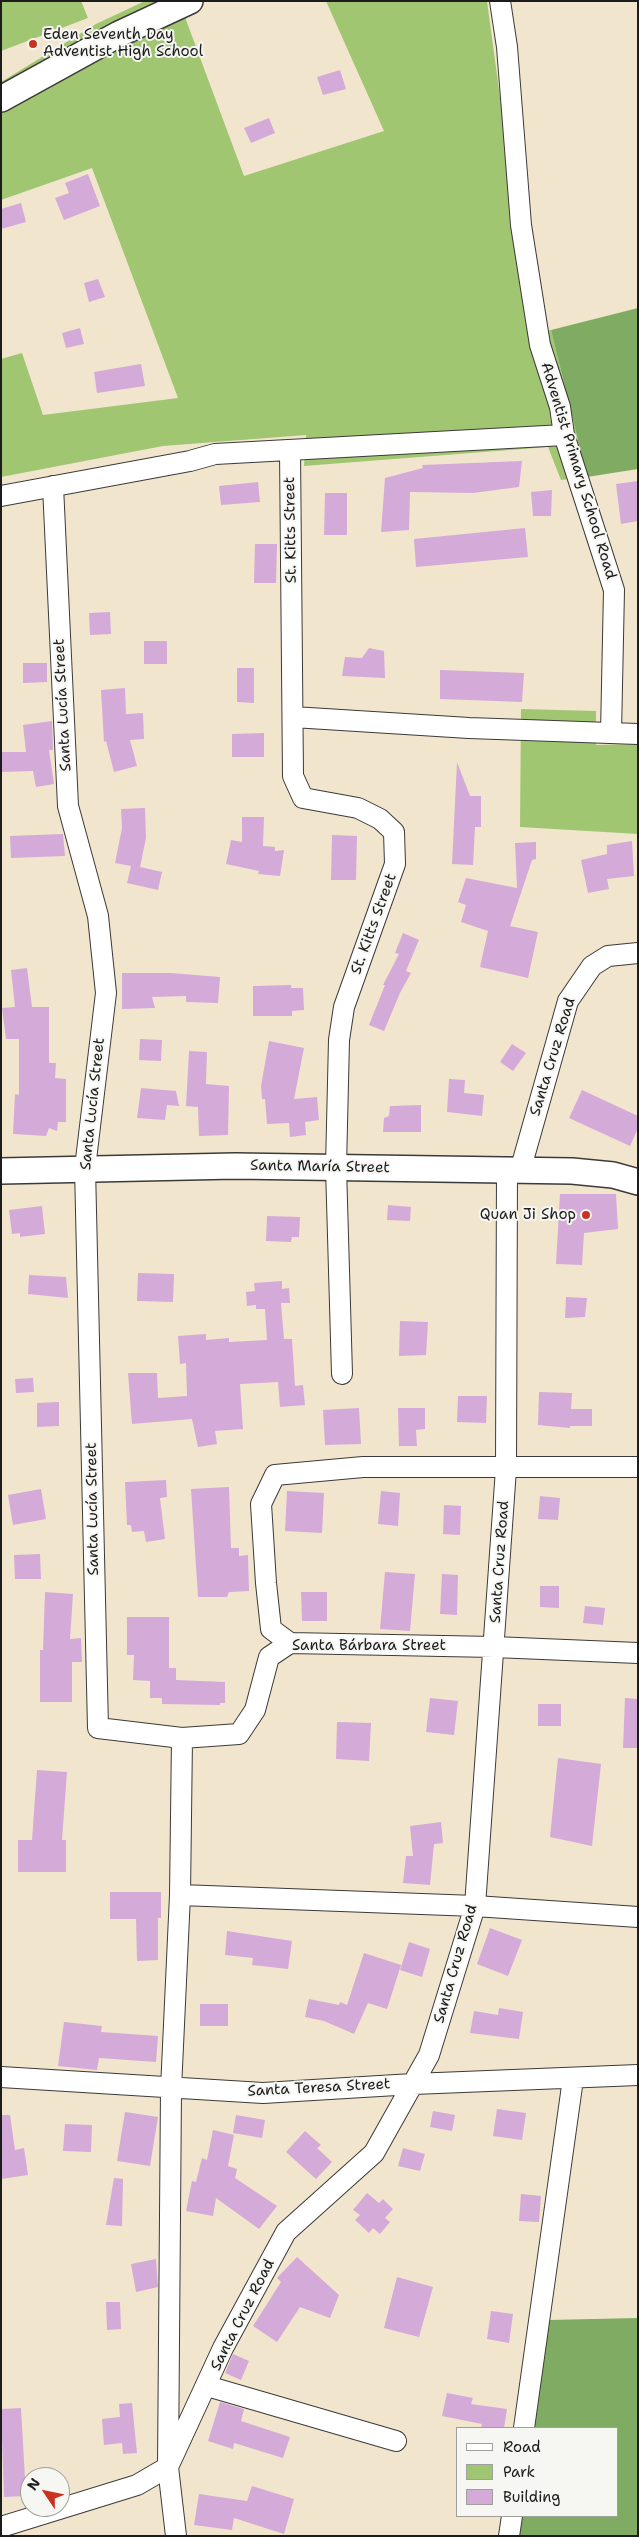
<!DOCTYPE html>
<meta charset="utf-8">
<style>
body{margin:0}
#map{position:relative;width:639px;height:2537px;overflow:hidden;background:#f2e5ce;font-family:"Shantell Sans",sans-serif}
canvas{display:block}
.frame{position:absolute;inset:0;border:2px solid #1c1c1c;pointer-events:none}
.legend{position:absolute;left:456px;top:2427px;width:162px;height:90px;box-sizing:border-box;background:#f6f6f2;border:1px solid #9f9f9c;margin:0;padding:6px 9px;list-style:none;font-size:15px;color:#1c1c1c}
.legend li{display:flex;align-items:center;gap:10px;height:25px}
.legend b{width:25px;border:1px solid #9f9f9c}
.north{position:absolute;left:20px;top:2467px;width:50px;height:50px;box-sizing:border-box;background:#f6f6f2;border:1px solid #9f9f9c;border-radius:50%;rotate:304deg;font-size:14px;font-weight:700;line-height:20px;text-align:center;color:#1c1c1c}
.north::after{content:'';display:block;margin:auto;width:18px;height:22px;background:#c8321e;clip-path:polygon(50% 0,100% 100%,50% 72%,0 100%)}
</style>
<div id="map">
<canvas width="639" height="2537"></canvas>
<div class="frame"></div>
<ul class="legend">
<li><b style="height:6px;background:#fff"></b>Road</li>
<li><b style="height:14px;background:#a0c671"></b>Park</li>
<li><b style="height:14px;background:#d4aad9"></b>Building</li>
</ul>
<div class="north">N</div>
</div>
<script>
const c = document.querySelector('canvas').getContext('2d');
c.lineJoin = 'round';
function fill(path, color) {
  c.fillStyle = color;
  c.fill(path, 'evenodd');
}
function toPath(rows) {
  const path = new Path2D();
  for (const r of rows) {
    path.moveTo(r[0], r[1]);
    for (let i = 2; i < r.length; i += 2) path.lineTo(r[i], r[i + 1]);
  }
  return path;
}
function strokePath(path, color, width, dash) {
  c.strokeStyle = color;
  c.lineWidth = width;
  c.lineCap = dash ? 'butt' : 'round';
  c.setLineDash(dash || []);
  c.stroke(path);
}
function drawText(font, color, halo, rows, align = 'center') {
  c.font = font + ' "Shantell Sans",sans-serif';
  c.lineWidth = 4;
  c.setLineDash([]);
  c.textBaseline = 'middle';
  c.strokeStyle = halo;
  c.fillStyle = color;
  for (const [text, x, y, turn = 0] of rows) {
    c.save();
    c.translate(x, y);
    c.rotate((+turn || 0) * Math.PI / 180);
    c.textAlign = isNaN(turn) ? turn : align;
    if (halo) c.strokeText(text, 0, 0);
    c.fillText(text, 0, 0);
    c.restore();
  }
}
fill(toPath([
 [1,1,81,1,88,18,1,51],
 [145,1,179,1,244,176,384,131,326,1,487,1,532,334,551,330,587,477,561,480,548,447,304,466,306,435,163,446,1,477,1,359,22,353,43,415,178,398,92,168,1,200,1,82,96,24],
 [521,709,596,711,596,745,638,744,638,834,520,827]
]), '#a0c671');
fill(toPath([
 [638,308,638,469,587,477,551,330],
 [638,2318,638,2536,516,2536,519,2516,618,2516,618,2428,532,2428,548,2320]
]), '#80ab63');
fill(toPath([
 [340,70,346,89,323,95,317,77],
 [269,118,275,133,251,143,244,128],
 [88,174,100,206,64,220,55,198,69,193,65,183],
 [21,203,26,222,1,229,1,209],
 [98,279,105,297,89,302,84,283],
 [80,328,84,344,66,348,62,333],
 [141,364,145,386,97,393,94,372],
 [522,461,519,487,473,493,410,492,409,530,381,532,385,478,423,468,422,465],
 [638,481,638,521,621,524,616,484],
 [258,482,260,502,221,505,219,486],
 [552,490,551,516,533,516,531,492],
 [325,493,347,493,347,535,324,535],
 [525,528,528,557,416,567,414,539],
 [255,544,277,544,276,583,254,583],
 [110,612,111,634,90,635,89,613],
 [144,641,167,641,167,664,144,664],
 [369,648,384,651,385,678,342,676,345,657,362,658],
 [23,663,47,663,47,682,23,683],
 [237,668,254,668,254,703,237,702],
 [440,670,524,673,522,702,440,699],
 [125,688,126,714,143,713,144,739,130,740,137,766,114,772,106,741,104,742,101,690],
 [52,721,53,750,49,750,54,784,36,787,33,771,1,772,1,752,26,752,23,725],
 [264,733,264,757,232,757,232,734],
 [457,762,470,796,481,796,481,827,475,827,473,865,452,864],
 [145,808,146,838,140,867,162,872,158,890,127,883,131,866,115,863,122,828,121,809],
 [242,817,264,817,263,846,275,847,275,851,284,850,280,876,258,874,259,871,226,864,231,840,242,842],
 [63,834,65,856,11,858,10,836],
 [332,835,357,836,356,880,331,880],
 [632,841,634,876,607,879,609,889,588,893,581,860,607,854,607,845],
 [536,842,536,859,532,860,510,926,538,932,528,978,480,967,488,931,461,922,466,905,458,902,466,878,517,888,515,843],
 [403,933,419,940,406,971,411,973,400,993,384,1031,369,1025,385,985,383,985,399,954,395,953],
 [27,968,32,1007,49,1007,49,1063,56,1063,55,1078,66,1079,66,1122,58,1122,57,1131,49,1128,46,1136,13,1134,15,1094,19,1095,19,1039,6,1039,2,1008,15,1007,11,970],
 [122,973,171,973,220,977,218,1003,186,1002,186,996,152,997,155,1008,122,1009],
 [291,985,291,988,303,988,304,1010,292,1011,292,1016,253,1016,253,986],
 [140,1039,162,1040,161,1061,139,1060],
 [269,1041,304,1048,294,1099,317,1097,319,1120,305,1122,306,1135,290,1137,289,1123,267,1124,265,1099,262,1099,261,1086],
 [512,1044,526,1053,513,1071,500,1062],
 [189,1051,207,1052,206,1084,229,1086,228,1135,199,1136,198,1107,186,1106],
 [449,1079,465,1080,464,1093,484,1095,482,1116,447,1112],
 [141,1088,176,1091,179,1106,167,1105,165,1120,137,1118],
 [582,1090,638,1116,638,1128,630,1146,569,1118],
 [421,1105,421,1132,383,1132,384,1118,389,1116,390,1106],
 [560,1194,616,1194,618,1229,584,1233,582,1265,556,1264],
 [388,1205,411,1207,410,1221,387,1220],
 [42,1206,45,1234,20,1237,20,1233,12,1234,9,1210],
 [267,1216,300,1217,299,1237,292,1237,291,1242,266,1241],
 [138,1273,174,1274,173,1302,137,1301],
 [29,1275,66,1277,68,1298,28,1294],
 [282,1281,282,1289,289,1288,290,1303,281,1303,284,1339,292,1339,295,1386,303,1385,305,1405,280,1407,278,1382,240,1384,243,1429,215,1431,217,1444,198,1447,192,1419,132,1424,128,1373,157,1373,158,1398,187,1396,186,1363,180,1364,178,1336,206,1334,206,1340,229,1338,229,1342,267,1340,265,1309,256,1309,256,1305,247,1306,246,1292,255,1291,254,1283],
 [566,1297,587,1298,585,1317,565,1318],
 [400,1321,428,1322,426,1355,399,1356],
 [33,1378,34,1392,16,1393,15,1379],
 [539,1392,572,1393,571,1409,592,1409,592,1426,570,1426,570,1428,538,1425],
 [458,1396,487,1396,486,1423,457,1422],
 [59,1402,59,1426,37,1427,37,1403],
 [359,1408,361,1444,325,1445,323,1410],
 [398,1408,425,1408,425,1429,416,1430,417,1446,399,1446],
 [166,1480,167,1497,160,1498,165,1539,146,1542,144,1531,132,1532,131,1525,127,1525,125,1482],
 [229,1487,231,1548,239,1548,239,1556,248,1555,249,1591,229,1592,227,1597,198,1597,191,1489],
 [41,1489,46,1519,13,1525,8,1495],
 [287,1491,324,1493,322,1533,285,1531],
 [381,1491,400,1493,398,1526,378,1524],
 [540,1496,560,1498,558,1520,538,1519],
 [444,1505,461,1506,460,1535,443,1534],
 [40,1554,41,1579,15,1579,14,1555],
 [385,1572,415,1574,410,1631,380,1629],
 [442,1574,458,1575,457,1615,440,1614],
 [540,1586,559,1586,559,1608,540,1607],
 [45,1592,73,1594,70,1639,81,1638,82,1662,72,1662,72,1702,40,1702,40,1650,43,1650],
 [301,1592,327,1592,327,1621,302,1621],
 [585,1606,605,1608,603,1625,583,1623],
 [127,1617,169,1617,169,1668,176,1668,176,1680,225,1682,225,1703,220,1703,220,1705,162,1704,162,1698,150,1698,150,1681,133,1680,134,1655,127,1655],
 [430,1698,458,1701,454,1735,426,1732],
 [625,1698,638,1699,638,1748,623,1748],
 [538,1704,561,1704,561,1726,538,1726],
 [337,1722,371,1723,369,1761,336,1759],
 [558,1758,601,1764,592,1846,550,1837],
 [37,1770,67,1772,62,1840,66,1840,66,1872,18,1872,18,1840,32,1840],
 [441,1822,443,1843,434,1844,430,1885,403,1883,406,1856,413,1856,410,1826],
 [110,1892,161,1892,161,1918,158,1918,158,1960,137,1961,136,1919,110,1919],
 [490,1928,522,1940,508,1976,477,1964],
 [227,1931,292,1941,288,1969,252,1965,253,1958,225,1955],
 [409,1942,430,1949,422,1977,400,1970],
 [364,1953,401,1965,387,2009,368,2003,354,2034,324,2021,305,2017,309,1999,339,2005,340,2002,347,2005],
 [200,2004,228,2004,228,2026,200,2026],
 [499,2008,523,2012,519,2039,470,2033,474,2011,498,2015],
 [64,2022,102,2026,101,2032,158,2036,156,2062,99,2058,97,2070,58,2066],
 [497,2109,526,2113,522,2140,493,2136],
 [433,2111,455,2115,452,2131,430,2127],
 [125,2112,158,2117,150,2166,117,2161],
 [1,2115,10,2115,15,2150,24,2148,28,2175,1,2179],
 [236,2115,265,2120,262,2138,233,2133],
 [65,2124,92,2125,91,2152,63,2151],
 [213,2130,234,2135,228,2166,237,2169,235,2178,277,2206,259,2229,216,2198,213,2216,186,2211,192,2181,196,2182,202,2158,207,2160],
 [305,2131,321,2145,317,2148,332,2162,316,2179,286,2152],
 [403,2148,425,2154,420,2171,398,2166],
 [114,2178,123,2179,122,2226,106,2225],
 [367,2193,379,2203,383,2199,393,2209,385,2218,390,2222,380,2234,373,2228,369,2233,355,2220,360,2215,353,2210],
 [521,2194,541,2196,539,2222,519,2221],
 [297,2257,339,2295,330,2318,300,2307,277,2342,253,2326,281,2282,277,2278],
 [156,2259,158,2287,136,2292,131,2264],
 [397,2277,433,2287,419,2337,384,2328],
 [106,2302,120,2302,121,2329,107,2330],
 [491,2311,513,2314,509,2343,487,2339],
 [233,2354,249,2361,241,2380,225,2373],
 [447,2393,473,2398,471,2404,507,2409,504,2428,481,2428,482,2424,442,2416],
 [220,2402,244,2409,241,2421,290,2437,283,2458,234,2443,233,2449,208,2441],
 [132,2403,137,2453,123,2454,122,2443,104,2445,102,2419,120,2417,119,2404],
 [21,2408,26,2496,4,2497,1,2409],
 [252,2486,294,2499,284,2534,234,2518,232,2530,194,2525,199,2494,247,2501]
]), '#d4aad9');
const minor = toPath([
 [500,1,507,47,521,225,540,345,560,407,564,435,614,590,611,733],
 [290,450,293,776,303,798,358,808,380,819,394,832,395,864,344,1007,339,1040,336,1167,342,1374],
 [53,486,68,806,98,916,106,993,85,1168,98,1728,182,1738,239,1734,255,1710,269,1657,290,1643,494,1647,638,1653],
 [1,496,190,461,215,454,564,435],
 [293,717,469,728,638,734],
 [520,1171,568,1001,592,966,608,956,638,953],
 [290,1643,271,1629,266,1583,261,1504,275,1475,363,1467,638,1467],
 [180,1895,475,1906,638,1917],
 [1,2077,263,2093,413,2084,638,2075],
 [207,2386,396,2441],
 [524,2428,573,2079],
 [1,2527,137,2485,168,2467,223,2348,286,2232,374,2153,429,2055,475,1906,506,1469,507,1170],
 [176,2536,168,2467,171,2089,180,1895,182,1738],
 [509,2536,512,2516]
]);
const tertiary = toPath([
 [1,99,119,34,190,1],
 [1,1171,235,1166,572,1171,613,1175,638,1182]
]);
strokePath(minor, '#3c3a37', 22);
strokePath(tertiary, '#3c3a37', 28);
strokePath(minor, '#fff', 20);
strokePath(tertiary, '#fff', 25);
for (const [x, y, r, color] of [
 [33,44,5,"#c8321e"],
 [586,1215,5,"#c8321e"]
]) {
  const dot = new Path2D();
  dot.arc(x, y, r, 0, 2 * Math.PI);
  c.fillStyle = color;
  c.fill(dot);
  strokePath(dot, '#f6f6f2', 2);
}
drawText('15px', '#1c1c1c', '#f6f6f2', [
 ["Eden Seventh Day",43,35],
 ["Adventist High School",43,52],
 ["Quan Ji Shop",576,1215,"right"]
], 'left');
drawText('15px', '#1c1c1c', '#f6f6f2', [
 ["Adventist Primary School Road",578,471,73],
 ["St. Kitts Street",291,530,-91],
 ["Santa Lucía Street",63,705,-93],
 ["St. Kitts Street",374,924,-70],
 ["Santa Cruz Road",553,1057,-73],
 ["Santa Lucía Street",93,1104,-84],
 ["Santa María Street",320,1167,1],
 ["Santa Lucía Street",93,1509,-91],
 ["Santa Cruz Road",500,1562,-86],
 ["Santa Bárbara Street",369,1646],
 ["Santa Cruz Road",456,1964,-74],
 ["Santa Teresa Street",319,2088,-3],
 ["Santa Cruz Road",243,2315,-63]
]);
</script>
